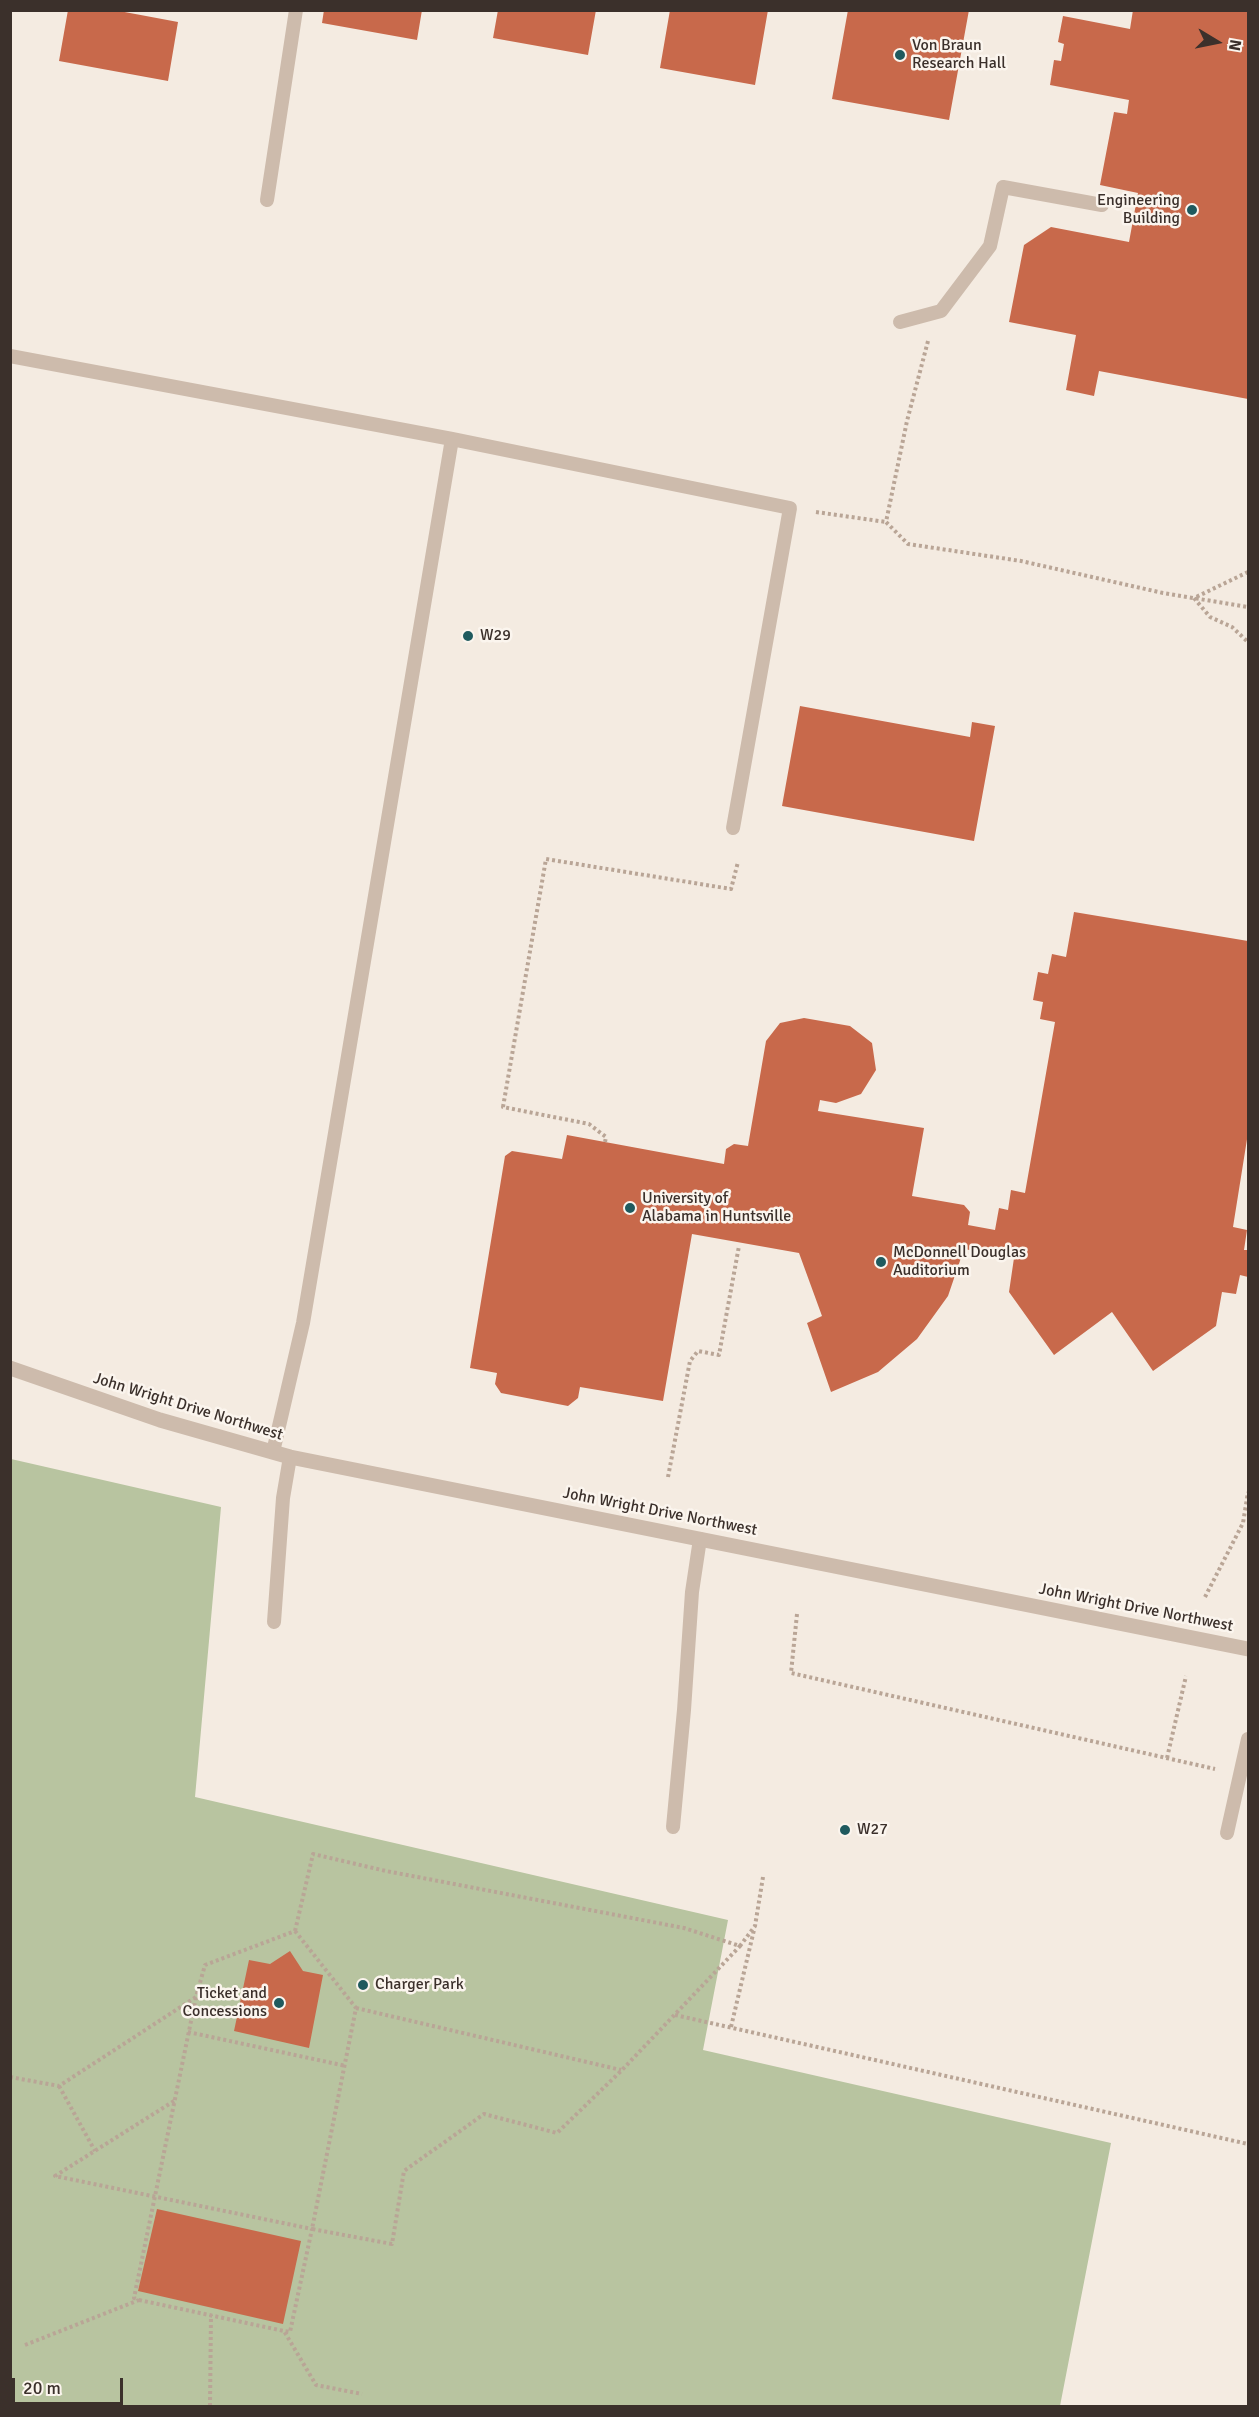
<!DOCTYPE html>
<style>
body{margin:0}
#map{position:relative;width:1259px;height:2417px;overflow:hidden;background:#f4ebe1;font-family:Signika,sans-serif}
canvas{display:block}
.frame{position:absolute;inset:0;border:12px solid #3b302b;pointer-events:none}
.north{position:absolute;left:1187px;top:12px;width:60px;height:60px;-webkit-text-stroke:4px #fbf5ee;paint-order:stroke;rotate:100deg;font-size:16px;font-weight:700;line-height:24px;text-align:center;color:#3b302b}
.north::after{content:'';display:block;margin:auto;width:21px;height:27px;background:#3b302b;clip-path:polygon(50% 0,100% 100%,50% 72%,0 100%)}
.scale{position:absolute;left:12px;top:2378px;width:111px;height:27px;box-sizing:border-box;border:3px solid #3b302b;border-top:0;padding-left:8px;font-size:18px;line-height:21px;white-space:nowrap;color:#3b302b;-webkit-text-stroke:4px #fbf5ee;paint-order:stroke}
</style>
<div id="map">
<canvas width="1259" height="2417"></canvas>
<div class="frame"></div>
<div class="north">N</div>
<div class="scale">20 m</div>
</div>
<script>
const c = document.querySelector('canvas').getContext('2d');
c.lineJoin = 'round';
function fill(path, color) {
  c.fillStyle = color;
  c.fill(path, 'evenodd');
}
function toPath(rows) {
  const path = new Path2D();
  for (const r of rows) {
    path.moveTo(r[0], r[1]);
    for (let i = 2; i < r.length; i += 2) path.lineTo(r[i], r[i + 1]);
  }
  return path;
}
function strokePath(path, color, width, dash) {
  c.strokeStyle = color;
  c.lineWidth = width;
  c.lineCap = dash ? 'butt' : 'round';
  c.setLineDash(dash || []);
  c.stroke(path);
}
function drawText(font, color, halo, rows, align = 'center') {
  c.font = font + ' Signika,sans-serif';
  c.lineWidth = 5;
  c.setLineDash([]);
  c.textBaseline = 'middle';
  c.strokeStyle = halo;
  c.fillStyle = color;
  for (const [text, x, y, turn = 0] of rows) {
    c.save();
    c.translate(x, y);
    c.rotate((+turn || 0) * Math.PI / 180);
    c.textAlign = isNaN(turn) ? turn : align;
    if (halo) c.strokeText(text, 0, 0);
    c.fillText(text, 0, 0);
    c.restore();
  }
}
fill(toPath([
 [11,1459,221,1507,195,1797,728,1920,703,2050,1111,2143,1060,2406,11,2406]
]), '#b8c4a0');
fill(toPath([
 [68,10,114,10,178,22,168,81,59,61],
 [324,10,422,10,417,40,322,23],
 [498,10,596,10,588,55,493,38],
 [670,10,768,10,755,85,660,68],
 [848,10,969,10,949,120,832,99],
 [1133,10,1248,10,1248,399,1099,371,1094,396,1066,390,1076,335,1009,322,1024,245,1051,227,1129,242,1138,193,1100,185,1114,112,1127,114,1129,100,1050,85,1054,60,1061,61,1064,44,1058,42,1063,16,1130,29],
 [800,706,970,737,972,722,995,726,974,841,782,806],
 [1074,912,1248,941,1248,1133,1233,1227,1247,1230,1244,1250,1248,1250,1248,1277,1240,1275,1236,1294,1222,1292,1216,1326,1153,1371,1112,1312,1054,1355,1009,1292,1014,1258,964,1249,948,1296,917,1339,878,1372,831,1392,807,1323,822,1316,799,1253,692,1234,663,1401,580,1387,578,1398,568,1406,501,1393,495,1384,497,1373,470,1368,505,1156,512,1151,562,1159,567,1135,724,1164,726,1149,734,1144,748,1146,766,1041,780,1023,804,1018,850,1026,872,1043,876,1070,861,1094,836,1103,820,1100,818,1111,924,1128,912,1196,964,1205,970,1212,968,1225,995,1230,999,1208,1008,1210,1011,1190,1025,1193,1055,1022,1040,1019,1043,1002,1033,1000,1038,972,1048,974,1052,954,1066,957],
 [290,1951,303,1971,323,1975,309,2048,234,2031,249,1960,270,1964],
 [157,2209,301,2241,283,2324,138,2291]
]), '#c8694b');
strokePath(toPath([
 [928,341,907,421,886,522,908,544,1021,561,1163,593,1248,607],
 [816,512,886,522],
 [1248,572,1194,598,1210,617,1232,627,1248,642],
 [605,1142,606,1137,589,1124,503,1107,546,859,731,889,738,862],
 [668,1477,690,1361,698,1351,719,1355,739,1246],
 [1205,1597,1243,1523,1248,1492],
 [797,1614,791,1673,1215,1769],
 [1167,1758,1186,1676],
 [295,1931,356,2008,312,2229,392,2244,404,2171,484,2114,557,2133,622,2070,740,1946],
 [295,1931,313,1854,386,1871,684,1928,740,1946,755,1926,763,1877],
 [356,2008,621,2070],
 [675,2015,1248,2144],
 [731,2027,754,1930],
 [188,2032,346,2066],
 [10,2077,59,2086,196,1997,205,1965,295,1931],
 [59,2086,95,2151],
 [174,2101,55,2176,312,2229,290,2332,284,2331,316,2385,362,2394],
 [139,2300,284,2331],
 [25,2345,139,2300,134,2298,196,1997],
 [210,2406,211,2315]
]), '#b9a596', 4, [3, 3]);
strokePath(toPath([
 [267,200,296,10],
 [900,322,941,311,990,246,1003,187,1102,205],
 [10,356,452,439,790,508,733,828],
 [273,1452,303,1323,452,439],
 [274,1622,283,1498,290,1457],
 [673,1827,684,1710,692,1592,700,1539],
 [1227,1833,1248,1739]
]), '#cdbbac', 14);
strokePath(toPath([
 [10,1368,160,1420,290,1457,1248,1649]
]), '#cdbbac', 15);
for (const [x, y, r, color] of [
 [900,55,6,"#1f5a5e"],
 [1192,210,6,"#1f5a5e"],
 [468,636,6,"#1f5a5e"],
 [630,1208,6,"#1f5a5e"],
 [881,1262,6,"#1f5a5e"],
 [845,1830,6,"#1f5a5e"],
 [363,1985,6,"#1f5a5e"],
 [279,2003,6,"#1f5a5e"]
]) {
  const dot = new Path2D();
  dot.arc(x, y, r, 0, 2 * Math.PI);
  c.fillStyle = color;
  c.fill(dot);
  strokePath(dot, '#fbf5ee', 2);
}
drawText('16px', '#3b302b', '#fbf5ee', [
 ["Von Braun",912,46],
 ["Research Hall",912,64],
 ["Engineering",1180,201,"right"],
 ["Building",1180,219,"right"],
 ["W29",480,636],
 ["University of",642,1199],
 ["Alabama in Huntsville",642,1217],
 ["McDonnell Douglas",893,1253],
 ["Auditorium",893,1271],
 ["W27",857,1830],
 ["Charger Park",375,1985],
 ["Ticket and",267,1994,"right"],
 ["Concessions",267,2012,"right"]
], 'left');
drawText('16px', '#3b302b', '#fbf5ee', [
 ["John Wright Drive Northwest",188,1407,17],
 ["John Wright Drive Northwest",660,1512,11],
 ["John Wright Drive Northwest",1136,1608,11]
]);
</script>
